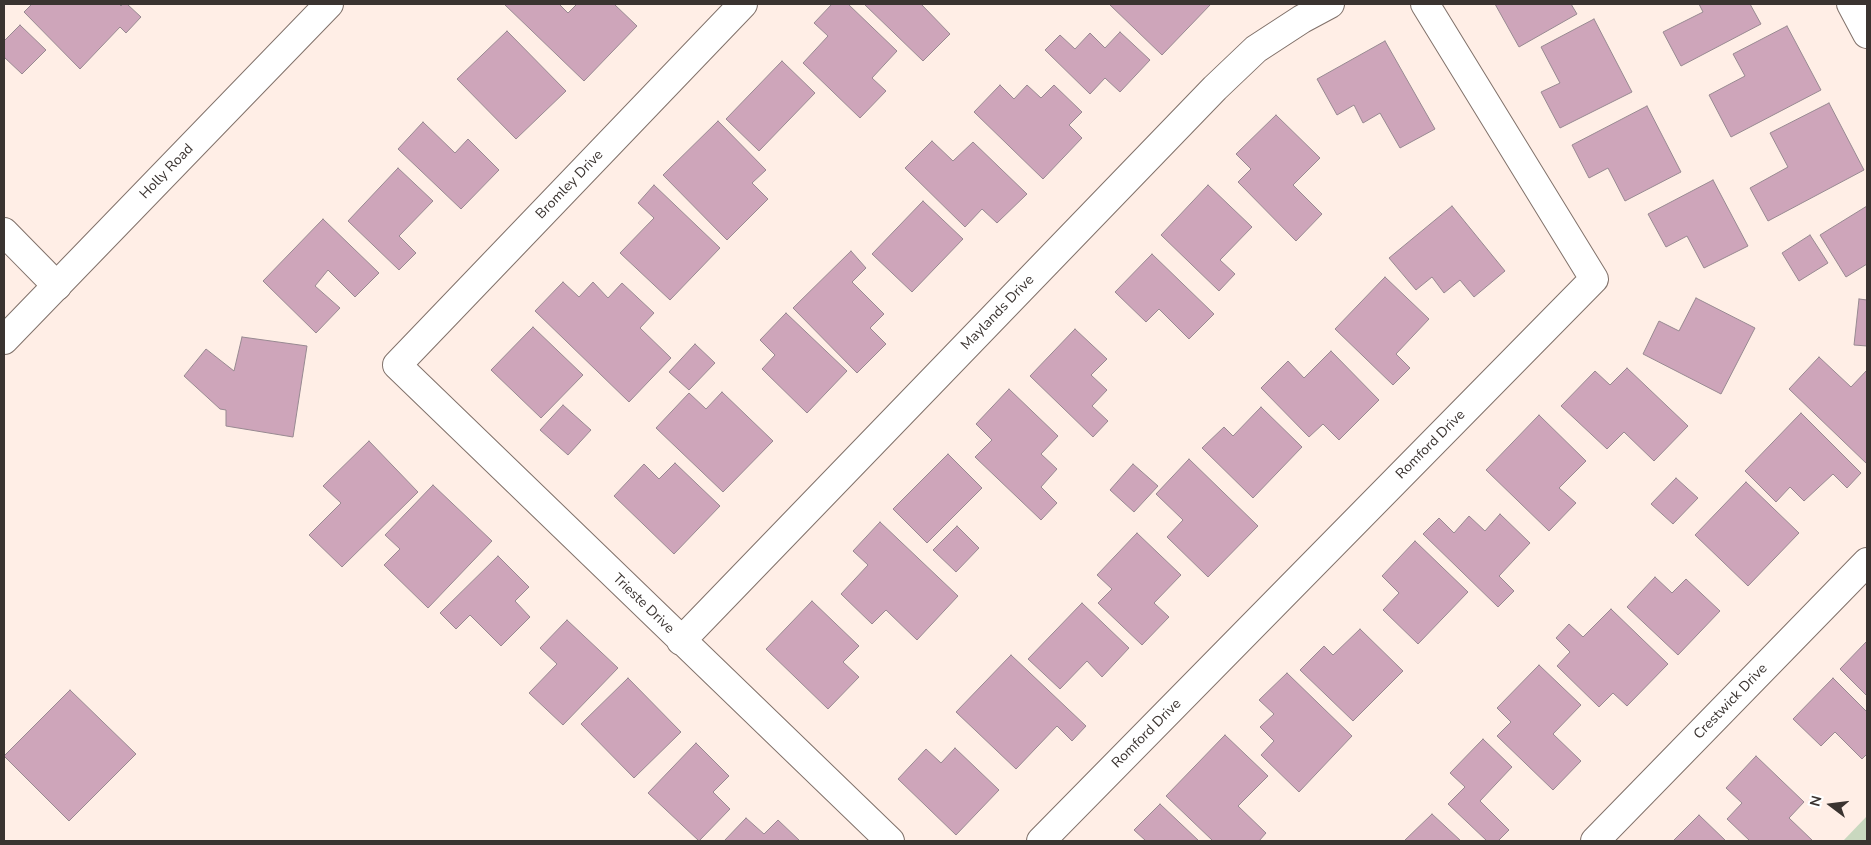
<!DOCTYPE html>
<style>
body{margin:0}
#map{position:relative;width:1871px;height:845px;overflow:hidden;background:#ffeee6;font-family:"Nunito Sans",sans-serif}
canvas{display:block}
.frame{position:absolute;inset:0;border:5px solid #3a3330;pointer-events:none}
.north{position:absolute;left:1806px;top:780px;width:50px;height:50px;-webkit-text-stroke:4px #fff;paint-order:stroke;rotate:285deg;font-size:14px;font-weight:700;line-height:20px;text-align:center;color:#3a3330}
.north::after{content:'';display:block;margin:auto;width:18px;height:22px;background:#3a3330;clip-path:polygon(50% 0,100% 100%,50% 72%,0 100%)}
</style>
<div id="map">
<canvas width="1871" height="845"></canvas>
<div class="frame"></div>
<div class="north">N</div>
</div>
<script>
const c = document.querySelector('canvas').getContext('2d');
c.lineJoin = 'round';
function fill(path, color) {
  c.fillStyle = color;
  c.fill(path, 'evenodd');
}
function toPath(rows) {
  const path = new Path2D();
  for (const r of rows) {
    path.moveTo(r[0], r[1]);
    for (let i = 2; i < r.length; i += 2) path.lineTo(r[i], r[i + 1]);
  }
  return path;
}
function strokePath(path, color, width, dash) {
  c.strokeStyle = color;
  c.lineWidth = width;
  c.lineCap = dash ? 'butt' : 'round';
  c.setLineDash(dash || []);
  c.stroke(path);
}
function drawText(font, color, halo, rows, align = 'center') {
  c.font = font + ' "Nunito Sans",sans-serif';
  c.lineWidth = 4;
  c.setLineDash([]);
  c.textBaseline = 'middle';
  c.strokeStyle = halo;
  c.fillStyle = color;
  for (const [text, x, y, turn = 0] of rows) {
    c.save();
    c.translate(x, y);
    c.rotate((+turn || 0) * Math.PI / 180);
    c.textAlign = isNaN(turn) ? turn : align;
    if (halo) c.strokeText(text, 0, 0);
    c.fillText(text, 0, 0);
    c.restore();
  }
}
fill(toPath([
 [1867,816,1867,841,1843,841]
]), '#c9d8bf');
const building = toPath([
 [32,4,119,4,121,6,123,4,127,4,141,17,126,33,120,27,80,69,24,12,32,4],
 [504,4,559,4,568,13,577,4,614,4,637,26,584,81,504,4],
 [832,4,848,4,897,51,872,78,886,91,860,118,803,63,828,36,814,23,832,4],
 [864,4,921,4,950,34,923,61,864,4],
 [1109,4,1211,4,1162,55,1109,4],
 [1495,4,1571,4,1577,14,1519,47,1495,4],
 [1699,4,1750,4,1761,24,1681,66,1663,32,1703,12,1699,4],
 [1594,19,1632,92,1560,128,1541,92,1560,83,1541,47,1594,19],
 [20,25,46,50,22,74,4,57,4,41,20,25],
 [1787,26,1821,90,1731,137,1709,95,1745,76,1733,54,1787,26],
 [507,31,566,91,516,139,457,79,507,31],
 [1120,32,1150,60,1120,92,1105,78,1090,94,1045,50,1060,35,1075,49,1090,33,1105,48,1120,32],
 [1385,41,1435,129,1400,148,1380,113,1363,123,1354,105,1337,115,1317,79,1385,41],
 [782,61,815,93,759,151,726,119,782,61],
 [1000,85,1014,99,1027,85,1041,98,1054,85,1082,112,1069,125,1082,138,1043,179,974,112,1000,85],
 [1829,103,1864,170,1768,221,1750,188,1788,167,1770,133,1829,103],
 [1647,106,1681,172,1625,201,1608,168,1589,178,1572,145,1647,106],
 [1276,115,1320,158,1293,185,1322,214,1296,241,1238,182,1251,169,1236,154,1276,115],
 [718,121,766,170,752,183,768,199,727,240,663,175,718,121],
 [423,122,455,153,468,139,499,170,461,209,398,149,423,122],
 [932,141,953,161,973,142,1027,194,997,223,982,209,965,227,905,168,932,141],
 [398,168,433,201,399,236,416,253,399,270,348,221,398,168],
 [1713,180,1748,246,1704,268,1687,236,1666,247,1648,214,1713,180],
 [654,185,720,248,670,300,620,253,654,218,638,203,654,185],
 [1208,185,1252,227,1220,260,1235,274,1219,291,1161,235,1208,185],
 [923,201,963,239,912,292,872,254,923,201],
 [1452,206,1505,271,1474,297,1460,280,1444,293,1432,277,1416,290,1389,258,1452,206],
 [1867,206,1867,264,1846,277,1820,235,1867,206],
 [323,219,379,273,355,297,328,270,315,286,340,308,316,333,263,281,323,219],
 [1810,235,1828,263,1799,281,1782,253,1810,235],
 [851,251,866,268,852,282,884,314,870,328,886,344,857,373,793,308,851,251],
 [1152,254,1214,314,1189,339,1159,309,1146,322,1115,292,1152,254],
 [1385,277,1429,319,1396,354,1410,368,1393,385,1335,329,1385,277],
 [563,282,579,297,593,282,608,298,622,283,654,313,640,328,671,358,629,402,535,311,563,282],
 [1696,298,1755,328,1721,394,1643,354,1659,321,1679,331,1696,298],
 [1859,299,1867,300,1867,346,1854,345,1859,299],
 [786,313,847,371,807,413,762,369,775,355,760,340,786,313],
 [533,327,583,375,541,418,491,370,533,327],
 [1075,329,1107,359,1091,375,1107,390,1092,406,1108,421,1093,437,1030,376,1075,329],
 [242,337,307,346,293,437,226,426,226,410,220,409,184,376,206,349,234,371,242,337],
 [695,344,715,363,689,390,669,372,695,344],
 [1331,351,1379,400,1339,440,1323,424,1309,437,1261,388,1288,361,1304,378,1331,351],
 [1819,357,1851,387,1867,370,1867,464,1789,389,1819,357],
 [1627,368,1688,426,1654,461,1624,432,1607,449,1561,406,1595,371,1610,385,1627,368],
 [1009,389,1058,436,1041,454,1057,469,1041,487,1057,503,1041,520,975,457,992,440,976,424,1009,389],
 [722,392,773,441,723,492,656,428,689,393,706,409,722,392],
 [563,405,591,430,568,455,540,430,563,405],
 [1261,407,1302,447,1253,498,1202,448,1224,427,1233,436,1261,407],
 [1801,413,1861,473,1847,488,1833,474,1804,501,1790,487,1776,502,1745,471,1801,413],
 [1539,415,1586,461,1559,488,1576,503,1549,531,1486,470,1539,415],
 [369,441,418,492,342,567,309,535,341,503,323,486,369,441],
 [948,454,982,488,927,543,893,509,948,454],
 [1189,459,1258,526,1208,577,1167,537,1183,520,1156,494,1189,459],
 [675,463,720,506,674,554,614,496,644,464,659,479,675,463],
 [1133,464,1158,486,1134,512,1110,490,1133,464],
 [1676,478,1698,498,1673,524,1651,504,1676,478],
 [1746,482,1799,533,1748,586,1695,535,1746,482],
 [433,485,492,541,428,608,384,565,400,549,385,535,433,485],
 [1500,514,1530,543,1499,576,1514,591,1498,607,1423,534,1439,518,1454,533,1469,516,1485,531,1500,514],
 [880,522,958,596,917,640,886,610,872,624,841,594,868,565,853,551,880,522],
 [957,526,979,548,956,572,933,550,957,526],
 [1137,533,1181,575,1154,603,1169,617,1142,645,1098,603,1112,589,1097,575,1137,533],
 [1415,541,1468,592,1418,644,1383,610,1399,593,1382,576,1415,541],
 [498,556,529,587,515,601,530,617,501,646,470,615,456,629,440,613,498,556],
 [1655,577,1672,593,1686,579,1720,611,1678,655,1627,607,1655,577],
 [812,601,859,646,843,662,859,677,828,709,766,649,812,601],
 [1082,603,1129,648,1102,677,1087,661,1060,689,1028,659,1082,603],
 [1611,609,1668,664,1627,706,1613,693,1599,707,1557,666,1570,652,1556,638,1569,624,1583,637,1611,609],
 [567,620,618,668,563,725,529,693,557,664,540,648,567,620],
 [1360,629,1403,671,1353,721,1300,670,1324,646,1333,655,1360,629],
 [1867,641,1867,696,1840,669,1867,641],
 [1011,655,1086,726,1072,741,1057,726,1016,769,956,712,1011,655],
 [1539,665,1581,705,1553,734,1581,761,1553,790,1497,736,1511,722,1497,708,1539,665],
 [1287,673,1352,736,1299,792,1261,755,1274,741,1260,727,1274,714,1259,700,1287,673],
 [628,678,681,732,634,778,581,724,628,678],
 [1833,678,1867,712,1867,754,1862,759,1835,732,1821,746,1793,719,1833,678],
 [70,690,136,754,69,821,4,756,70,690],
 [1225,735,1268,776,1238,806,1266,833,1259,841,1213,841,1166,796,1225,735],
 [1483,739,1512,767,1480,801,1509,830,1498,841,1487,841,1448,804,1465,787,1450,773,1483,739],
 [696,743,729,776,713,792,730,809,699,841,648,793,696,743],
 [955,748,999,790,956,835,898,779,926,749,941,763,955,748],
 [1756,756,1804,802,1789,818,1813,841,1750,841,1727,819,1742,803,1726,788,1756,756],
 [1160,804,1199,841,1146,841,1134,830,1160,804],
 [1432,814,1461,841,1404,841,1432,814],
 [1699,815,1726,841,1673,841,1699,815],
 [746,818,764,834,778,820,800,841,724,841,746,818]
]);
fill(building, '#cea5ba');
strokePath(building, '#988991', 1);
const minor = toPath([
 [743,4,397,365,890,841],
 [1851,4,1867,34],
 [4,232,57,286],
 [681,641,1215,88,1256,49,1302,19,1330,4],
 [1041,841,1594,279,1425,4],
 [1595,841,1867,562]
]);
const major = toPath([
 [4,340,329,4]
]);
strokePath(minor, '#80716a', 30);
strokePath(major, '#80716a', 30);
strokePath(minor, '#fff', 28);
strokePath(major, '#fff', 28);
drawText('14px', '#3a3330', '#fff', [
 ["Holly Road",167,172,-46],
 ["Bromley Drive",570,185,-46],
 ["Maylands Drive",998,313,-46],
 ["Romford Drive",1431,445,-45],
 ["Trieste Drive",643,604,44],
 ["Crestwick Drive",1731,702,-46],
 ["Romford Drive",1147,734,-45]
]);
</script>
